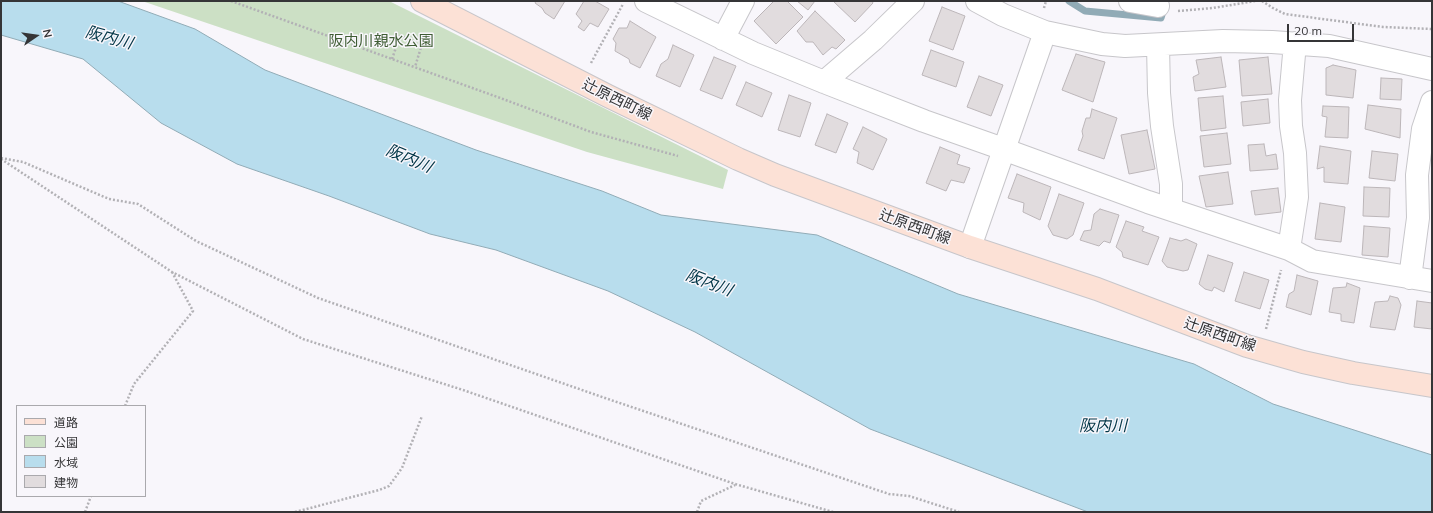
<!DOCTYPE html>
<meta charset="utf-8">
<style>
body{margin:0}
#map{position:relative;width:1433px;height:513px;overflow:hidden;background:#f8f6fb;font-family:Mulish,"Noto Sans JP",sans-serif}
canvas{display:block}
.frame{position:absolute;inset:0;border:2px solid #353537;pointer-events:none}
.legend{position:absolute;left:16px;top:405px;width:130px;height:92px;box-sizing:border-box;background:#f8f6fb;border:1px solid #aaa9ad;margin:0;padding:5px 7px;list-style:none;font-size:12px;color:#353537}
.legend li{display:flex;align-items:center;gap:8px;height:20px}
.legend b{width:20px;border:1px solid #aaa9ad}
.north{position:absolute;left:16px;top:16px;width:40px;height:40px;-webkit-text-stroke:3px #f8f6fb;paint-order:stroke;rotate:77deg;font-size:11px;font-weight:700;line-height:16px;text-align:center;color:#353537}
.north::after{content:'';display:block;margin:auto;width:14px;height:18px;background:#353537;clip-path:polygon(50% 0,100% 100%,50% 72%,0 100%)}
.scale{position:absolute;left:1287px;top:24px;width:67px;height:18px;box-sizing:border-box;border:2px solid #353537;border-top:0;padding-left:5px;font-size:12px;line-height:14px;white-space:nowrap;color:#353537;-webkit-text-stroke:3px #f8f6fb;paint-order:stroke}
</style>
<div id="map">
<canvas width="1433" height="513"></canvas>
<div class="frame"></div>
<ul class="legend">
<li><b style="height:5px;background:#fce1d6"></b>道路</li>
<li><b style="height:11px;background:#cce0c5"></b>公園</li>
<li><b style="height:11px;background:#b8dded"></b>水域</li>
<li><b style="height:11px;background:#e1dcde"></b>建物</li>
</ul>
<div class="north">N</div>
<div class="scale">20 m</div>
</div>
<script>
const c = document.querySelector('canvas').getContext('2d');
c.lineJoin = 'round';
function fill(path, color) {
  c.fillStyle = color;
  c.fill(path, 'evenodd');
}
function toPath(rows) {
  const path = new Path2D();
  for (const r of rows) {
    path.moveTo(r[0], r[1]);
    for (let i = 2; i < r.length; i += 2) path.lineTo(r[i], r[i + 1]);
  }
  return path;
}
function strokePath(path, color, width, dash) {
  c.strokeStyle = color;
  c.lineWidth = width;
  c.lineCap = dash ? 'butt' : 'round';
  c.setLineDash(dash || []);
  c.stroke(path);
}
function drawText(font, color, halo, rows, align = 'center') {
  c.font = font + ' Mulish,"Noto Sans JP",sans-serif';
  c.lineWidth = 3;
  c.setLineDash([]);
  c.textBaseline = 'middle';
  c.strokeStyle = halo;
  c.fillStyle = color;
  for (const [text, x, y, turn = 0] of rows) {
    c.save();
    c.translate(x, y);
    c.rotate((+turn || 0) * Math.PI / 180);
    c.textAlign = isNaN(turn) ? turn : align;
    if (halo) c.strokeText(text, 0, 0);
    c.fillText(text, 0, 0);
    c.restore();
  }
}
fill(toPath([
 [142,1,389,1,728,170,723,189,587,152]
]), '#cce0c5');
const water = toPath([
 [1,1,118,1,195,29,265,70,476,150,602,191,661,215,817,235,958,294,1194,364,1273,404,1432,455,1432,512,1088,512,870,429,695,332,608,291,496,250,430,234,329,196,237,164,161,123,83,59,1,35,1,1]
]);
fill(water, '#b8dded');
strokePath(water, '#91abb6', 1);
strokePath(toPath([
 [1069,1,1085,11,1161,18,1164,8]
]), '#91abb6', 7);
const building = toPath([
 [536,1,565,1,554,19,545,13,542,8,535,3,536,1],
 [584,1,595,1,609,9,598,27,590,23,584,31,578,27,582,21,576,14,584,1],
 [774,1,787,1,803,17,776,44,754,21,774,1],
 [797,1,815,1,808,10,797,1],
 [833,1,872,1,873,3,855,22,833,1],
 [942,7,965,16,953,50,929,41,942,7],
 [815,11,845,40,836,49,832,47,823,55,813,42,806,42,797,31,815,11],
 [630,21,656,37,640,68,630,63,629,59,615,51,616,43,613,39,619,28,627,28,630,21],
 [673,45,694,55,680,87,656,76,661,64,668,59,673,45],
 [931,50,964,62,956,87,922,75,931,50],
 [1076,54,1105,62,1093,102,1062,90,1076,54],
 [714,57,736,66,722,99,700,90,714,57],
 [1221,57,1226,87,1195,91,1193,77,1199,74,1196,60,1221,57],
 [1268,57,1272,94,1242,96,1239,60,1268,57],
 [1333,65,1356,70,1353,98,1326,95,1326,68,1333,65],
 [979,76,1003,85,991,116,967,107,979,76],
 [1381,78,1402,79,1401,100,1380,99,1381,78],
 [746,82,772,93,762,117,736,105,746,82],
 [789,95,811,103,800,137,778,130,789,95],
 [1223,96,1226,128,1201,131,1198,98,1223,96],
 [1268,99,1270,123,1243,126,1241,102,1268,99],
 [1368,105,1401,109,1400,138,1365,129,1368,105],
 [1323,106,1349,107,1348,138,1325,137,1327,117,1322,116,1323,106],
 [1092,109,1117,118,1104,159,1078,150,1083,136,1082,131,1086,118,1090,118,1092,109],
 [827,114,848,123,836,153,815,145,827,114],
 [863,127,887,139,873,170,857,163,859,152,853,149,863,127],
 [1147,130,1155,169,1129,174,1121,135,1147,130],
 [1227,133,1231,164,1204,167,1200,136,1227,133],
 [1264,144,1266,156,1276,154,1278,169,1250,171,1248,145,1264,144],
 [1320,146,1351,151,1348,184,1324,182,1324,167,1317,169,1320,146],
 [940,147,960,155,957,164,970,168,964,183,951,180,946,191,926,183,940,147],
 [1372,151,1398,154,1395,181,1369,178,1372,151],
 [1228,172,1233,204,1206,207,1199,176,1228,172],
 [1017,174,1051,187,1040,220,1023,212,1024,203,1008,198,1017,174],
 [1364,187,1390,188,1389,217,1363,216,1364,187],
 [1278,188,1281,212,1255,215,1251,191,1278,188],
 [1059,194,1084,203,1073,235,1067,239,1053,235,1048,226,1059,194],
 [1320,203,1345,207,1341,242,1315,239,1320,203],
 [1100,209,1119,215,1110,243,1104,241,1099,246,1080,240,1084,231,1091,230,1094,214,1100,209],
 [1126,221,1144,227,1142,231,1159,237,1148,265,1123,257,1122,252,1116,247,1126,221],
 [1364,226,1390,228,1388,257,1362,255,1364,226],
 [1170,238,1181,241,1186,239,1197,244,1188,270,1183,271,1167,267,1162,261,1170,238],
 [1208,255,1233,263,1224,292,1214,287,1212,291,1205,289,1199,284,1208,255],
 [1244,272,1269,280,1260,309,1235,301,1244,272],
 [1297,275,1318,281,1311,315,1286,307,1289,294,1294,291,1297,275],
 [1347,283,1360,288,1354,323,1341,321,1341,314,1329,312,1333,288,1346,287,1347,283],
 [1390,296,1398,298,1401,305,1395,330,1370,327,1375,302,1388,301,1390,296],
 [1417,301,1432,303,1432,329,1414,327,1417,301]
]);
fill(building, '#e1dcde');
strokePath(building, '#bcb6b9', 1);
const street = toPath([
 [646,1,753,53,824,82,924,121,992,145,1148,202,1289,249,1312,261,1432,281],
 [977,1,1003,15,1045,32,1102,44,1125,46,1223,41,1272,42,1329,46,1432,69],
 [1130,1,1158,6],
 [723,39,743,1],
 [1158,45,1159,93,1162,126,1171,184,1171,209],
 [824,82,873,40,913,1],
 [970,247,1045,32],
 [1289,249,1297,197,1295,153,1291,126,1290,100,1295,43],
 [1410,278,1418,218,1417,175,1423,129,1432,102]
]);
const secondary = toPath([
 [422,1,608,96,738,159,775,175,970,247,1097,289,1247,346,1303,362,1353,373,1432,386]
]);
strokePath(street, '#c7c6ca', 24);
strokePath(secondary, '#c7c6ca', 24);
strokePath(toPath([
 [231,1,503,99,591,132,678,156],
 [1262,1,1273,8,1285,14,1383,27,1432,29],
 [1044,8,1046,1],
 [1178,11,1213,8,1255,1],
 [392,59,400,36,422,44,415,67],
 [591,63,623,4],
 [1,158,23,162,109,199,138,204,196,241,318,298,605,398,889,494,909,496,959,512],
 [1,159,172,272,303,339,463,390,735,484,833,512],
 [1266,329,1281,270],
 [125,406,134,384,193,311,172,272],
 [85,512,91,496],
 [295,512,379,490,389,486,402,468,422,416],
 [697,512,701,501,735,485]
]), '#b2b1b5', 2.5, [2, 2]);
strokePath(street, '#fff', 22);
strokePath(secondary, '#fce1d6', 22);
drawText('15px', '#3f5d34', '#f8f6fb', [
 ["阪内川親水公園",381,41]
]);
drawText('15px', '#353537', '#f8f6fb', [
 ["辻原西町線",617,100,26],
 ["辻原西町線",915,227,20],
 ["辻原西町線",1220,335,19]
]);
drawText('italic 16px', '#003546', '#f8f6fb', [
 ["阪内川",109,38,15],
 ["阪内川",409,159,23],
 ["阪内川",709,283,21],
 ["阪内川",1103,426]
]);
</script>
